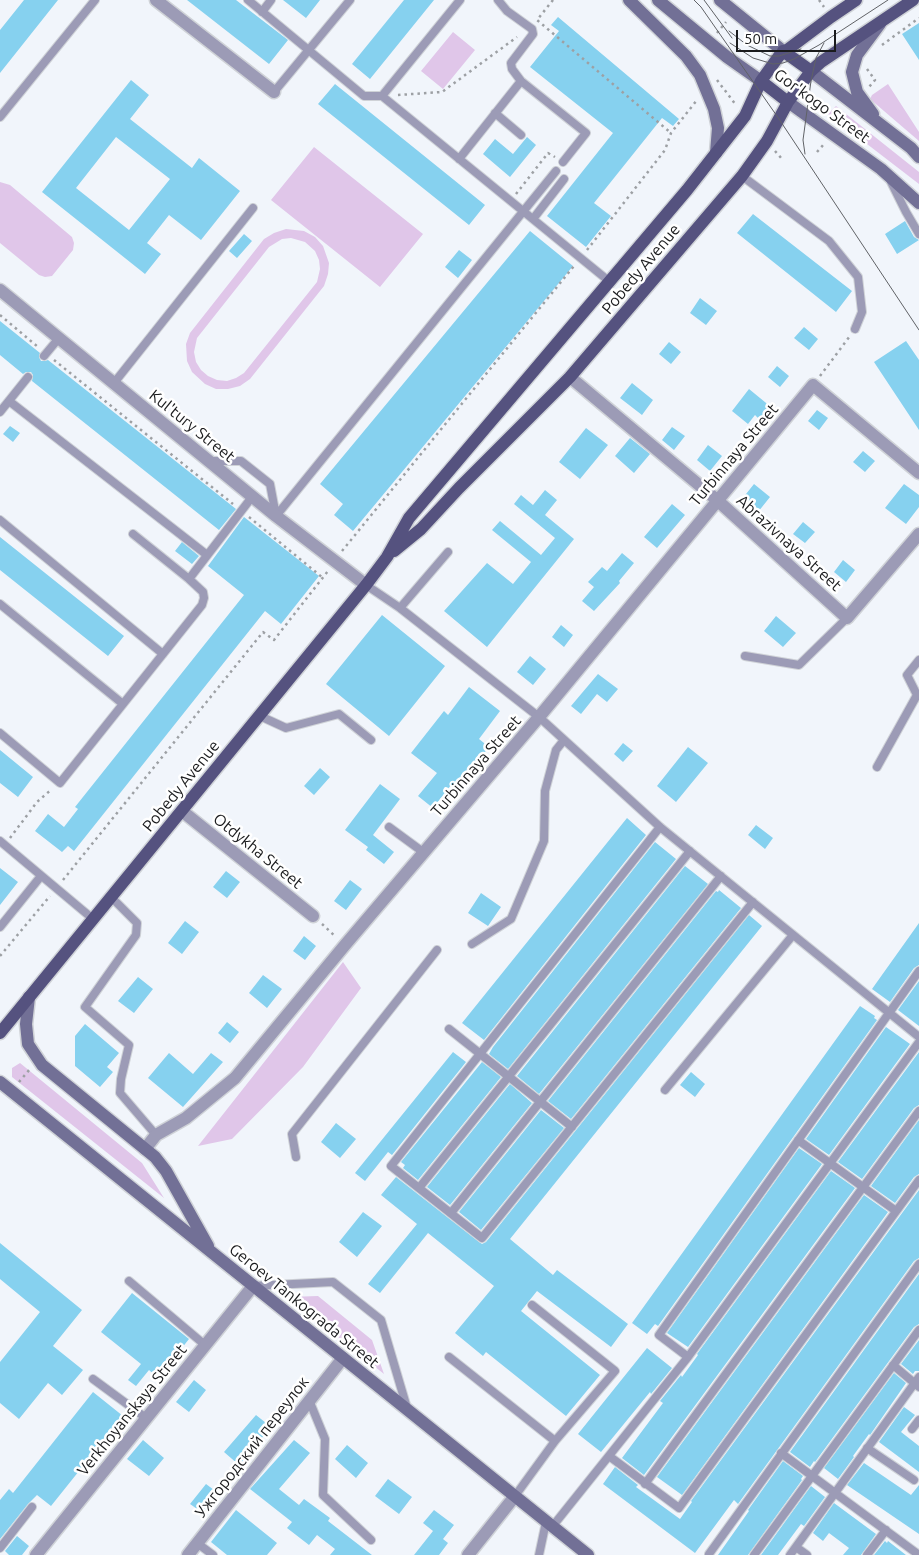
<!DOCTYPE html>
<meta charset="utf-8">
<style>
body{margin:0}
#map{position:relative;width:919px;height:1555px;overflow:hidden;background:#f1f5fb;font-family:Ubuntu,sans-serif}
canvas{display:block}
.scale{position:absolute;left:736px;top:30px;width:100px;height:22px;box-sizing:border-box;border:2px solid #1a1b1d;border-top:0;padding-left:6px;font-size:15px;line-height:18px;white-space:nowrap;color:#1a1b1d;-webkit-text-stroke:4px #fff;paint-order:stroke}
</style>
<div id="map">
<canvas width="919" height="1555"></canvas>
<div class="scale">50 m</div>
</div>
<script>
const c = document.querySelector('canvas').getContext('2d');
c.lineJoin = 'round';
function fill(path, color) {
  c.fillStyle = color;
  c.fill(path, 'evenodd');
}
function toPath(rows) {
  const path = new Path2D();
  for (const r of rows) {
    path.moveTo(r[0], r[1]);
    for (let i = 2; i < r.length; i += 2) path.lineTo(r[i], r[i + 1]);
  }
  return path;
}
function strokePath(path, color, width, dash) {
  c.strokeStyle = color;
  c.lineWidth = width;
  c.lineCap = dash ? 'butt' : 'round';
  c.setLineDash(dash || []);
  c.stroke(path);
}
function drawText(font, color, halo, rows, align = 'center') {
  c.font = font + ' Ubuntu,sans-serif';
  c.lineWidth = 5;
  c.setLineDash([]);
  c.textBaseline = 'middle';
  c.strokeStyle = halo;
  c.fillStyle = color;
  for (const [text, x, y, turn = 0] of rows) {
    c.save();
    c.translate(x, y);
    c.rotate((+turn || 0) * Math.PI / 180);
    c.textAlign = isNaN(turn) ? turn : align;
    if (halo) c.strokeText(text, 0, 0);
    c.fillText(text, 0, 0);
    c.restore();
  }
}
fill(toPath([
 [453,32,475,50,443,89,421,71],
 [888,84,919,132,919,141,870,99,872,95],
 [836,106,919,172,919,184,828,114],
 [314,147,423,234,380,287,271,200],
 [0,182,10,185,72,237,74,243,73,250,52,276,45,277,39,275,0,243],
 [286,229,304,231,315,237,323,246,329,263,328,274,324,286,250,379,240,386,228,389,216,389,205,384,192,372,187,361,186,344,190,333,264,239,274,233],
 [291,238,305,242,315,251,319,260,320,269,317,282,244,373,236,378,227,381,217,380,208,376,201,370,196,362,194,352,197,338,269,247,282,239],
 [343,962,361,988,303,1067,232,1139,198,1146],
 [20,1063,142,1163,164,1198,12,1077,12,1068],
 [318,1296,372,1340,384,1374,288,1297]
]), '#e0c6e9');
fill(toPath([
 [24,0,58,0,0,73,0,30],
 [187,0,236,0,288,40,269,64],
 [283,0,320,0,306,18],
 [404,0,434,0,370,79,352,64],
 [558,17,679,119,673,126,662,118,594,203,611,216,586,247,547,216,613,133,530,67,559,31,551,25],
 [919,23,919,60,902,34],
 [131,80,149,95,130,119,192,168,199,158,240,191,201,240,169,215,147,243,161,254,145,274,42,192],
 [116,137,170,179,129,230,76,188],
 [335,84,485,205,469,225,318,104],
 [527,137,536,145,510,177,483,154,495,139,513,154],
 [753,214,852,291,836,312,737,233],
 [905,221,914,237,919,240,897,254,885,234],
 [530,231,573,266,353,531,334,515,343,504,320,484],
 [244,234,252,241,237,258,229,251],
 [459,250,472,260,458,278,445,267],
 [700,298,717,311,706,325,690,313],
 [0,321,40,353,39,357,41,361,45,361,48,360,236,509,219,530,32,381,33,375,31,372,26,372,23,374,0,355],
 [804,327,818,339,809,350,794,338],
 [906,341,919,360,919,430,874,362],
 [669,342,681,352,671,364,659,354],
 [777,366,789,376,780,387,768,377],
 [632,383,653,400,642,415,620,398],
 [749,389,771,407,760,420,755,415,748,424,732,411],
 [817,410,828,418,819,430,808,421],
 [10,426,20,433,13,442,3,434],
 [672,427,685,436,674,450,662,440],
 [586,428,608,445,580,479,559,462],
 [630,438,650,454,634,473,615,456],
 [708,445,722,456,710,471,697,460],
 [863,451,875,461,865,472,853,462],
 [754,484,770,497,758,512,742,499],
 [904,484,919,495,919,507,906,524,885,508],
 [545,490,557,500,545,515,574,539,487,647,444,611,487,563,513,584,531,562,492,530,500,521,541,555,555,538,514,504,521,495,533,505],
 [672,504,685,515,657,548,644,537],
 [244,517,319,576,281,624,265,611,74,851,68,846,62,852,35,831,48,814,64,827,78,809,75,807,244,595,208,566],
 [803,522,815,532,805,543,793,534],
 [0,537,124,636,108,656,0,570],
 [182,542,199,556,192,564,175,551],
 [622,553,634,563,619,581,620,583,594,611,582,601,594,587,588,582,602,567,607,571],
 [843,560,855,570,846,582,834,572],
 [382,615,445,666,389,736,326,684],
 [776,616,796,633,783,647,764,631],
 [561,625,573,635,564,647,552,637],
 [530,656,546,669,533,685,517,672],
 [598,674,618,689,607,702,597,694,581,714,571,706],
 [469,687,500,711,479,739,489,747,456,788,451,785,433,808,418,796,437,773,411,753,444,711,448,715],
 [623,743,633,751,623,762,614,754],
 [688,747,708,763,676,802,657,786],
 [0,750,33,777,18,797,0,783],
 [320,768,330,777,314,795,304,786],
 [380,784,400,799,373,835,394,852,384,864,366,850,368,847,345,830],
 [627,818,646,835,484,1040,462,1023],
 [756,825,773,838,765,849,748,835],
 [655,842,676,859,508,1069,489,1054,493,1047],
 [685,866,708,884,539,1094,517,1076],
 [0,868,18,882,0,905],
 [226,871,240,882,227,898,213,887],
 [350,880,362,889,346,910,334,901],
 [719,890,741,908,571,1119,548,1101,716,891,718,892],
 [481,893,501,907,488,926,468,913],
 [749,915,762,926,510,1239,553,1275,557,1270,628,1324,611,1347,537,1291,521,1311,600,1375,566,1416,486,1352,483,1356,455,1333,494,1286,428,1233,380,1293,368,1284,417,1224,381,1195,396,1177,479,1242,482,1244,486,1242],
 [185,921,199,932,182,954,168,943],
 [919,923,919,965,914,968,890,1002,872,989],
 [304,936,316,946,305,960,293,951],
 [263,975,282,989,267,1008,249,993],
 [138,977,153,989,134,1013,118,1001],
 [919,981,919,1026,898,1010],
 [860,1006,875,1016,874,1018,877,1020,658,1326,655,1324,647,1334,632,1323],
 [227,1022,239,1032,230,1043,218,1033],
 [85,1024,119,1053,107,1067,113,1072,100,1087,75,1066,75,1036],
 [886,1027,910,1044,829,1155,806,1139],
 [453,1052,466,1062,392,1155,388,1152,365,1181,355,1173],
 [919,1052,919,1105,914,1108,862,1179,838,1162],
 [169,1053,193,1074,211,1053,223,1062,183,1107,148,1078],
 [482,1062,501,1077,418,1180,403,1168,405,1165,401,1162],
 [691,1072,705,1084,695,1097,680,1085],
 [510,1084,532,1103,450,1205,427,1187],
 [541,1110,564,1128,481,1230,459,1212],
 [919,1120,919,1174,914,1177,895,1203,871,1186],
 [336,1123,356,1139,340,1158,321,1142],
 [799,1148,822,1164,688,1347,667,1333],
 [831,1171,855,1188,644,1475,622,1458,663,1403,660,1401,681,1375,682,1377,698,1355,697,1354],
 [919,1190,919,1258,914,1261,738,1504,734,1500,695,1553,603,1484,615,1467,638,1485,636,1487,680,1519,692,1502,691,1501],
 [864,1195,888,1212,682,1495,657,1477],
 [363,1212,382,1226,357,1257,339,1242],
 [0,1243,82,1310,53,1346,83,1370,62,1395,48,1383,19,1419,0,1403,0,1362,40,1312,0,1279],
 [919,1274,919,1324,914,1327,815,1462,814,1461,810,1467,790,1452],
 [132,1293,189,1339,158,1378,149,1370,136,1386,128,1380,141,1364,101,1332],
 [919,1340,919,1371,915,1371,913,1374,901,1364],
 [647,1348,672,1368,651,1394,650,1392,601,1452,578,1434],
 [894,1373,906,1383,870,1435,869,1434,853,1456,854,1457,838,1479,824,1468],
 [194,1380,206,1390,189,1412,176,1402],
 [93,1392,123,1416,51,1506,37,1495,28,1504,0,1539,0,1500,9,1489,13,1493],
 [904,1407,915,1415,901,1432,919,1446,919,1472,879,1442],
 [256,1415,271,1427,239,1465,224,1452],
 [143,1440,164,1458,149,1476,127,1459],
 [294,1440,310,1453,279,1489,299,1505,304,1499,330,1518,328,1521,372,1555,330,1555,335,1549,317,1535,309,1545,287,1528,292,1522,250,1489],
 [347,1445,368,1463,356,1478,335,1459],
 [783,1461,803,1476,801,1479,802,1480,748,1555,718,1555,749,1511,748,1510],
 [864,1463,911,1495,919,1485,919,1534,847,1485],
 [388,1479,412,1497,399,1514,375,1496],
 [206,1484,218,1493,203,1513,190,1504],
 [811,1486,825,1497,804,1526,801,1524,778,1555,761,1555],
 [834,1503,876,1534,861,1555,843,1555,849,1548,829,1533,823,1541,813,1533],
 [236,1510,277,1543,267,1555,227,1555,211,1542],
 [434,1510,454,1525,443,1539,448,1543,439,1555,414,1555,433,1531,423,1523],
 [17,1536,29,1546,22,1555,9,1555,5,1551],
 [885,1541,887,1543,888,1541,906,1555,874,1555]
]), '#86d1ef');
const lane = toPath([
 [248,0,364,96,382,96,610,282],
 [498,0,507,11,532,29,533,34,511,63,512,69,521,81,586,133,563,162],
 [262,12,271,0],
 [274,92,350,0],
 [382,96,460,0],
 [495,113,521,135],
 [0,117,95,0],
 [459,159,521,81],
 [742,176,829,241,858,277,862,312,855,329],
 [891,182,906,212,919,234],
 [533,219,564,179],
 [44,356,59,338],
 [114,383,253,208],
 [9,401,207,555],
 [0,412,28,377],
 [210,461,241,461,270,484,276,516],
 [276,516,556,171],
 [0,520,163,654],
 [133,534,189,579],
 [366,585,400,608,539,717,660,827,919,1037],
 [0,604,123,704],
 [400,608,448,552],
 [745,656,799,665,847,618],
 [260,716,286,728,339,714,371,740],
 [0,733,60,783,202,605,204,598,203,592,189,579,252,497],
 [877,767,917,695,907,675,919,660],
 [389,827,423,852],
 [660,827,391,1166,482,1238,753,902],
 [0,841,93,919],
 [111,897,137,923,136,935,85,1007,129,1045,121,1079,120,1093,156,1135],
 [0,927,41,876],
 [472,944,511,919,544,841,545,791,556,750,564,740],
 [449,1029,572,1127],
 [665,1090,793,935],
 [798,1140,896,1211],
 [296,1157,292,1134,437,950],
 [419,1188,690,851],
 [451,1213,721,876],
 [129,1281,205,1345],
 [253,1286,333,1282,381,1320,407,1408],
 [449,1357,555,1441],
 [688,1357,659,1335,919,971],
 [893,1365,919,1387],
 [93,1379,146,1418],
 [309,1400,325,1439,323,1495,371,1540],
 [912,1429,919,1420],
 [867,1448,914,1480],
 [781,1453,919,1555],
 [609,1456,679,1508,919,1180],
 [645,1484,919,1111],
 [515,1496,555,1441,615,1371,532,1305],
 [552,1527,688,1357,919,1042],
 [197,1543,213,1555],
 [796,1547,807,1555],
 [0,1548,32,1507],
 [709,1554,919,1264],
 [539,1555,546,1522],
 [754,1555,919,1330],
 [790,1555,919,1377],
 [867,1555,886,1530]
]);
const street = toPath([
 [156,0,274,92],
 [0,290,276,516,366,585],
 [570,377,717,500,847,618,919,534],
 [182,811,313,916],
 [145,1149,156,1135,186,1118,235,1078,345,945,539,717,813,385,919,473],
 [36,1555,253,1286],
 [188,1555,343,1358],
 [468,1555,515,1496]
]);
const secondary = toPath([
 [629,0,686,56,700,75,714,109,718,128,716,153],
 [658,0,727,57,761,81],
 [720,0,783,51],
 [811,71,911,148,919,157],
 [788,102,881,169,919,203],
 [873,114,857,92,852,72,857,55,880,24],
 [29,997,26,1024,28,1044,42,1065,155,1157,166,1171,208,1246],
 [0,1082,588,1555]
]);
const primary = toPath([
 [783,51,811,71],
 [761,81,788,102],
 [394,551,421,529,459,488,570,377,742,176,767,141,788,102,811,71,821,62,913,0],
 [0,1033,366,585,387,557,409,518,687,190,745,116,761,81,779,56,831,17,856,0]
]);
strokePath(lane, '#cfd2d7', 10);
strokePath(street, '#cfd2d7', 15);
strokePath(secondary, '#cfd2d7', 15);
strokePath(primary, '#cfd2d7', 15);
strokePath(toPath([
 [553,0,537,20,671,133],
 [819,0,824,7],
 [717,33,726,22],
 [882,45,919,18],
 [867,69,875,80,869,87],
 [717,80,736,105],
 [398,95,442,92,517,37],
 [839,124,847,114],
 [775,151,782,159],
 [817,152,824,144],
 [516,194,548,153,555,157],
 [587,250,665,150,671,133,697,100],
 [0,315,38,347],
 [54,360,233,504],
 [820,376,850,336],
 [249,517,323,578],
 [342,551,574,266],
 [10,838,37,802,52,789],
 [63,880,263,632,274,640,328,571],
 [322,924,336,937],
 [0,956,50,896],
 [19,1082,30,1069]
]), '#9da0a4', 2.5, [2.5, 4]);
strokePath(lane, '#9c9bb6', 8);
strokePath(street, '#9c9bb6', 12);
strokePath(secondary, '#727096', 12);
strokePath(primary, '#55527f', 12);
strokePath(toPath([
 [694,0,701,7,779,119,919,330],
 [704,0,732,38],
 [729,31,747,45,770,56,779,56,801,49],
 [730,43,753,58,773,64,783,63,794,59,819,45,888,0],
 [805,154,803,140,811,81,816,58,824,43]
]), '#606266', 1);
drawText('16px', '#1a1b1d', '#fff', [
 ["Gor'kogo Street",822,106,36],
 ["Pobedy Avenue",641,269,-50],
 ["Kul'tury Street",192,426,39],
 ["Turbinnaya Street",734,455,-50],
 ["Abrazivnaya Street",789,543,42],
 ["Turbinnaya Street",476,766,-49],
 ["Pobedy Avenue",181,786,-51],
 ["Otdykha Street",258,851,39],
 ["Geroev Tankograda Street",304,1306,39],
 ["Verkhoyanskaya Street",132,1410,-51],
 ["Ужгородский переулок",252,1447,-52]
]);
</script>
